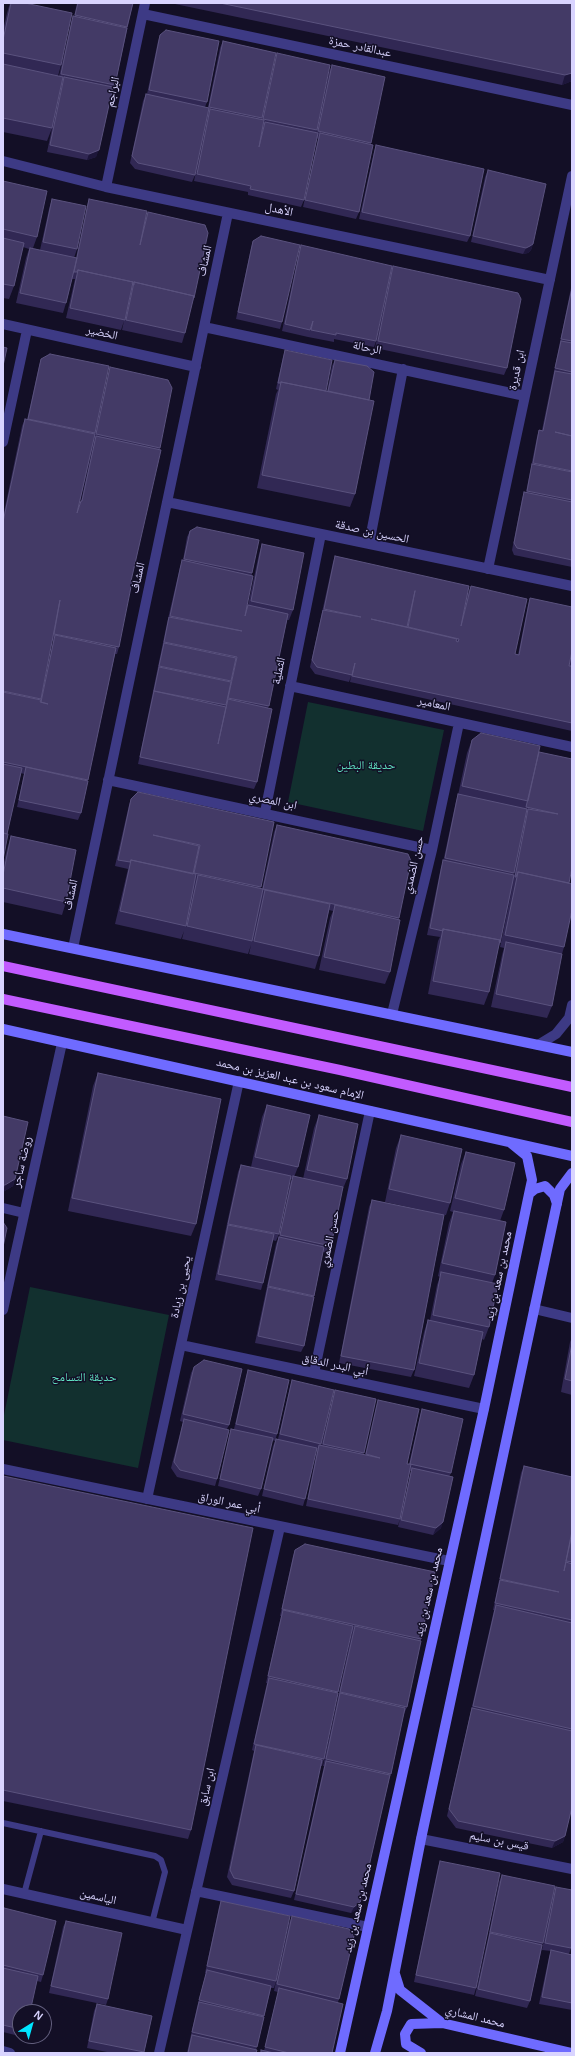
<!DOCTYPE html>
<meta charset="utf-8">
<style>
body{margin:0}
#map{position:relative;width:575px;height:2056px;overflow:hidden;background:#130f26;font-family:Arial,sans-serif}
canvas{display:block}
.frame{position:absolute;inset:0;border:4px solid #d9d4ff;pointer-events:none}
.north{position:absolute;left:12px;top:2004px;width:40px;height:40px;box-sizing:border-box;background:#130f26;border:1px solid #625e7d;border-radius:50%;rotate:37deg;font-size:11px;font-weight:700;line-height:16px;text-align:center;color:#d9d4ff}
.north::after{content:'';display:block;margin:auto;width:14px;height:18px;background:#00e5ff;clip-path:polygon(50% 0,100% 100%,50% 72%,0 100%)}
</style>
<div id="map">
<canvas width="575" height="2056"></canvas>
<div class="frame"></div>
<div class="north">N</div>
</div>
<script>
const c = document.querySelector('canvas').getContext('2d');
c.lineJoin = 'round';
function fill(path, color) {
  c.fillStyle = color;
  c.fill(path, 'evenodd');
}
function toPath(rows) {
  const path = new Path2D();
  for (const r of rows) {
    path.moveTo(r[0], r[1]);
    for (let i = 2; i < r.length; i += 2) path.lineTo(r[i], r[i + 1]);
  }
  return path;
}
function strokePath(path, color, width, dash) {
  c.strokeStyle = color;
  c.lineWidth = width;
  c.lineCap = dash ? 'butt' : 'round';
  c.setLineDash(dash || []);
  c.stroke(path);
}
function drawText(font, color, halo, rows, align = 'center') {
  c.font = font + ' Arial,"Noto Naskh Arabic",sans-serif';
  c.lineWidth = 3;
  c.setLineDash([]);
  c.textBaseline = 'middle';
  c.strokeStyle = halo;
  c.fillStyle = color;
  for (const [text, x, y, turn = 0] of rows) {
    c.save();
    c.translate(x, y);
    c.rotate((+turn || 0) * Math.PI / 180);
    c.textAlign = isNaN(turn) ? turn : align;
    if (halo) c.strokeText(text, 0, 0);
    c.fillText(text, 0, 0);
    c.restore();
  }
}
fill(toPath([
 [308,702,444,730,423,831,288,802],
 [30,1287,169,1315,138,1468,3,1440,3,1420]
]), '#12302f');
strokePath(toPath([
 [3,1823,155,1856,161,1860,165,1872,152,1923],
 [24,1894,41,1831]
]), '#3d3a85', 6);
strokePath(toPath([
 [143,14,572,105],
 [3,161,106,187,550,280],
 [106,187,145,3],
 [3,324,196,367],
 [204,327,525,396],
 [3,442,27,330],
 [167,502,572,586],
 [369,544,403,369],
 [488,569,572,176],
 [290,686,572,747],
 [108,780,432,850],
 [265,812,321,534],
 [73,948,228,213],
 [392,1014,432,850,459,723],
 [538,1045,556,1034,569,1018,572,1005],
 [3,1208,24,1213],
 [534,1309,572,1318],
 [3,1310,62,1043],
 [181,1345,484,1409],
 [314,1373,370,1111],
 [3,1469,449,1561],
 [147,1499,239,1081],
 [421,1839,572,1869],
 [3,1889,187,1930],
 [196,1891,368,1927],
 [3,2051,10,2053],
 [159,2053,280,1527]
]), '#3d3a85', 10);
strokePath(toPath([
 [3,934,572,1052],
 [3,1029,572,1156],
 [529,1194,535,1189,545,1186,554,1195,557,1204],
 [395,1974,400,1990,442,2023,572,2053],
 [340,2053,484,1409,529,1194,532,1180,527,1156,511,1143],
 [375,2053,387,2011,421,1839,560,1189,572,1173],
 [421,2053,406,2044,405,2034,411,2024,442,2023]
]), '#6f6bff', 10);
strokePath(toPath([
 [3,966,572,1087],
 [3,999,340,1070,572,1122]
]), '#c25bff', 10);
fill(toPath([
 [10,3,25,3,61,65,58,76,59,76,71,23,73,16,74,17,77,3,133,3,115,85,112,92,96,157,87,160,47,152,62,81,52,128,47,141,3,132,3,30,7,13],
 [174,3,572,3,572,81,562,85,175,4],
 [160,35,207,102,205,107,208,107,220,48,223,41,276,53,262,119,275,60,277,53,317,130,316,133,329,72,332,65,371,143,359,212,356,219,303,207,318,139,317,138,304,200,301,207,248,195,248,192,194,181,208,114,195,175,192,182,135,169,130,163,143,101,146,94,147,94,158,41],
 [376,145,470,236,467,242,359,219,374,152],
 [488,170,533,244,531,250,528,253,523,254,471,242,485,177],
 [3,181,37,237,33,248,40,250,49,209,52,199,77,249,74,258,76,258,87,206,89,199,145,219,148,212,194,298,192,304,185,333,182,343,122,330,124,321,121,330,66,318,75,279,72,279,66,303,63,313,16,303,26,258,29,249,23,247,14,286,9,299,3,298],
 [253,241,282,322,280,329,236,319,251,248],
 [301,245,376,341,374,347,334,339,334,342,308,337,310,331,308,337,282,331,299,252],
 [393,266,507,368,504,375,375,348,390,273],
 [572,283,572,567,514,555,512,550,522,499,524,492,526,492,537,437,539,430,542,430],
 [285,350,326,391,327,391,332,366,335,360,369,400,355,494,350,507,257,488,276,394,278,390,276,389,283,357],
 [41,359,109,366,95,434,108,374,110,367,160,448,131,581,119,647,117,654,115,654,87,781,81,813,78,820,17,807,24,774,21,773,7,834,3,860,3,517,22,426,25,419,27,420,39,366],
 [94,441,81,501,79,506],
 [52,640,53,641,42,692],
 [190,531,252,573,247,606,248,605,259,554,262,544,293,610,289,620,287,620,268,708,257,782,254,789,138,764,167,623,180,567,183,560,187,537],
 [335,556,468,593,471,586,515,654,518,655,528,605,530,598,572,652,572,731,350,682,351,676,349,682,315,674,310,667,333,562],
 [472,740,539,752,569,883,564,947,562,954,552,1006,547,1018,491,1007,502,955,504,948,500,947,513,884,500,943,498,949,489,992,484,1005,428,994,438,941,440,937,427,935,441,867,443,862,456,801,458,795,467,753],
 [524,822,514,875,513,874,514,873],
 [131,799,274,822,260,889,262,889,274,832,277,825,399,918,390,972,385,984,319,970,330,918,333,911,329,910,319,956,315,969,249,954,251,945,248,954,182,939,184,931,181,939,115,924,128,869,115,866,129,805],
 [11,836,66,902,62,915,3,902,3,866,7,849],
 [98,1073,196,1224,191,1236,68,1211,93,1086],
 [267,1105,298,1167,294,1177,303,1179,314,1128,319,1115,347,1179,342,1191,331,1246,328,1253,323,1252,304,1346,301,1352,255,1343,276,1244,279,1237,290,1183,292,1179,290,1179,279,1234,276,1241,272,1240,263,1283,261,1290,215,1280,238,1172,241,1165,251,1167,262,1117],
 [3,1116,15,1179,13,1186,3,1192],
 [401,1135,450,1203,446,1215,444,1215,414,1370,411,1377,339,1363,369,1207,372,1200,431,1212,385,1202,396,1148],
 [466,1152,504,1210,500,1221,495,1275,492,1283,489,1327,484,1340,482,1339,474,1375,469,1388,414,1376,424,1332,428,1320,430,1320,437,1285,440,1277,438,1276,449,1223,453,1212,450,1211,461,1164],
 [572,1337,572,1395,561,1392,570,1342],
 [194,1367,229,1425,227,1429,217,1479,215,1486,177,1477,171,1468,183,1422,180,1421,191,1373],
 [248,1370,277,1434,275,1441,272,1440,261,1489,258,1496,218,1486,229,1436,231,1429,234,1429,246,1377],
 [292,1380,321,1444,321,1446,333,1396,335,1390,376,1399,363,1455,365,1455,376,1407,378,1400,407,1464,409,1464,420,1416,422,1409,451,1473,449,1477,441,1528,433,1535,398,1527,400,1519,398,1525,306,1506,317,1450,316,1450,305,1499,303,1506,262,1496,273,1446,276,1439,278,1439,290,1387],
 [410,1471,411,1471,401,1515],
 [524,1466,572,1477,572,1807,565,1836,563,1842,552,1848,456,1828,447,1816,494,1610,493,1610,521,1473],
 [3,1476,191,1830,188,1839,3,1801],
 [295,1550,435,1572,407,1707,404,1714,404,1713,391,1774,389,1779,359,1908,351,1913,294,1900,324,1766,323,1766,352,1632,351,1631,338,1693,324,1759,322,1766,320,1766,294,1891,291,1898,232,1885,227,1877,254,1751,252,1750,267,1683,266,1683,281,1616,280,1616,293,1556],
 [440,1861,476,1988,474,1995,414,1982,438,1867],
 [502,1875,543,1943,530,2001,527,2008,475,1996,488,1938,499,1882],
 [556,1887,571,1948,569,1954,572,1955,572,1954,572,2010,539,2004,549,1957,551,1951,542,1950,553,1894],
 [221,1901,276,1981,274,1988,271,1988,256,2050,256,2053,187,2053,197,2007,206,1973,205,1973,219,1907],
 [4,1908,43,1975,41,1982,37,1981,20,2012,20,2036,24,2036,23,2037,3,2032,3,1912],
 [292,1916,339,1999,338,2002,332,2053,260,2053,261,2050,264,2051,278,1992,274,1991,289,1923],
 [66,1921,108,1999,106,2005,49,1993,63,1927],
 [97,2004,152,2016,144,2053,112,2053,87,2048,94,2011]
]), '#312854');
fill(toPath([
 [572,73,572,81,562,85,565,75],
 [99,150,96,157,87,160,89,154],
 [533,244,531,250,528,253,523,254,526,248],
 [15,1179,13,1186,3,1192,5,1185],
 [443,1522,441,1528,433,1535,436,1528],
 [565,1836,563,1842,552,1848,555,1841],
 [361,1901,359,1908,351,1913,354,1907]
]), '#1d163a');
const building = toPath([
 [11,3,25,3,72,13,61,65,3,53,3,40,11,3],
 [78,3,133,3,127,27,75,15,78,3],
 [220,3,572,3,572,73,565,75,220,3],
 [73,16,127,28,115,85,61,74,73,16],
 [166,30,219,41,207,102,149,90,160,35,166,30],
 [223,41,276,53,262,118,209,107,223,41],
 [277,53,330,65,317,130,263,119,277,53],
 [3,64,63,77,52,128,3,118,3,64],
 [332,65,385,77,371,143,318,131,332,65],
 [64,77,113,87,99,150,89,154,50,145,64,77],
 [146,94,209,108,195,175,138,163,132,156,146,94],
 [210,109,264,120,259,147,265,122,318,133,304,200,250,189,251,186,197,174,210,109],
 [320,133,373,145,359,212,305,200,320,133],
 [376,145,484,169,470,236,362,212,376,145],
 [488,170,546,184,533,244,530,246,526,248,473,236,488,170],
 [3,181,47,191,37,237,3,229,3,181],
 [52,199,86,206,77,249,43,242,52,199],
 [89,199,147,211,140,245,148,212,205,225,208,233,194,298,193,297,194,296,134,282,134,285,132,284,133,282,78,270,77,272,74,272,89,199],
 [261,236,300,245,282,322,238,312,253,241,261,236],
 [3,238,24,243,14,286,3,284,3,238],
 [301,245,392,266,376,341,336,333,336,335,311,330,313,321,310,330,285,324,301,245],
 [30,248,77,258,66,303,20,293,30,248],
 [393,266,518,293,521,299,507,368,378,341,393,266],
 [78,270,133,282,125,320,70,308,78,270],
 [134,282,194,296,185,333,126,320,134,282],
 [572,288,572,341,561,339,572,288],
 [561,341,572,343,572,372,555,368,561,341],
 [3,347,7,348,3,366,3,347],
 [285,350,332,360,326,391,281,382,281,383,278,383,285,350],
 [50,354,109,366,95,433,28,419,41,359,50,354],
 [335,360,367,366,374,372,369,400,328,391,335,360],
 [110,367,168,380,172,388,160,448,96,434,110,367],
 [555,371,572,374,572,436,555,432,572,436,572,471,533,463,539,430,543,431,555,371],
 [281,382,374,401,355,494,262,475,281,382],
 [25,419,95,434,77,513,81,501,82,501,96,436,161,450,131,581,132,582,119,647,54,634,60,600,41,699,3,691,3,522,25,419],
 [532,464,572,472,572,500,527,491,532,464],
 [524,492,572,502,572,560,517,548,514,543,524,492],
 [197,527,259,540,252,573,184,559,190,531,197,527],
 [262,544,304,553,293,610,251,601,262,544],
 [335,556,469,586,461,626,471,586,527,599,515,654,519,655,530,598,572,607,572,651,569,666,572,666,572,723,352,676,355,663,352,675,317,667,312,660,323,610,361,617,324,609,335,556],
 [415,591,408,627,459,639,458,642,456,641,457,639,371,619,407,627,415,591],
 [182,560,253,576,245,616,248,605,288,614,269,706,228,698,237,657,164,642,169,617,242,631,170,616,182,560],
 [55,635,116,648,88,780,3,762,3,692,41,700,40,702,48,704,41,702,55,635],
 [164,643,236,658,231,681,159,666,164,643],
 [159,667,231,682,226,705,154,691,159,667],
 [154,691,226,707,218,744,228,699,272,709,257,782,140,757,154,691],
 [481,733,540,746,528,801,462,786,472,740,481,733],
 [539,752,572,759,572,868,569,883,518,872,516,877,515,877,528,809,558,814,526,807,539,752],
 [3,764,22,768,7,834,3,833,3,764],
 [26,767,88,781,81,813,19,800,26,767],
 [138,792,274,822,261,887,194,873,200,845,153,835,199,846,193,874,131,860,130,862,118,860,131,799,138,792],
 [458,794,527,809,514,873,445,858,458,794],
 [277,825,408,854,411,861,399,918,263,889,277,825],
 [3,833,8,834,3,860,3,833],
 [11,836,76,850,66,902,3,888,3,875,11,836],
 [131,860,196,874,186,926,120,911,131,860],
 [443,860,514,875,500,943,499,942,500,940,443,929,443,931,430,928,443,860],
 [518,872,572,884,572,910,564,947,505,935,518,872],
 [198,875,263,889,252,941,187,926,198,875],
 [265,890,330,904,319,956,254,941,265,890],
 [335,905,400,920,390,972,324,957,335,905],
 [443,929,500,940,489,992,433,981,443,929],
 [506,942,562,954,552,1006,496,994,506,942],
 [98,1073,221,1099,196,1224,72,1198,98,1073],
 [267,1105,310,1115,298,1167,255,1157,267,1105],
 [319,1115,358,1124,347,1179,307,1170,319,1115],
 [3,1116,28,1122,15,1179,5,1185,3,1185,3,1116],
 [401,1135,462,1149,450,1203,389,1189,401,1135],
 [466,1152,515,1163,504,1210,455,1198,466,1152],
 [241,1165,291,1176,279,1234,228,1224,241,1165],
 [293,1176,343,1187,331,1246,280,1235,293,1176],
 [372,1200,444,1215,414,1370,341,1356,372,1200],
 [454,1211,506,1222,495,1275,442,1263,454,1211],
 [3,1222,7,1228,3,1247,3,1222],
 [228,1225,274,1234,263,1283,218,1274,228,1225],
 [279,1237,324,1247,314,1296,268,1286,279,1237],
 [441,1272,498,1284,489,1327,433,1315,441,1272],
 [268,1287,314,1297,304,1346,258,1336,268,1287],
 [428,1320,483,1332,474,1375,419,1363,428,1320],
 [572,1344,572,1381,565,1379,572,1344],
 [204,1360,242,1369,229,1425,183,1414,194,1367,204,1360],
 [248,1370,289,1380,277,1434,236,1424,248,1370],
 [292,1380,334,1390,321,1444,280,1434,292,1380],
 [335,1390,376,1399,364,1453,323,1444,335,1390],
 [378,1400,419,1409,407,1464,411,1464,400,1519,308,1499,319,1445,380,1458,366,1454,378,1400],
 [422,1409,463,1419,451,1473,410,1464,422,1409],
 [184,1419,229,1430,217,1479,180,1470,174,1462,184,1419],
 [231,1429,273,1438,261,1489,220,1479,231,1429],
 [276,1439,317,1448,305,1499,264,1489,276,1439],
 [524,1466,572,1477,572,1531,564,1571,566,1562,572,1564,572,1620,495,1603,500,1580,559,1592,500,1579,524,1466],
 [412,1468,453,1477,443,1522,436,1528,401,1520,412,1468],
 [3,1476,253,1528,191,1830,3,1790,3,1476],
 [572,1534,572,1562,566,1561,572,1534],
 [305,1544,435,1572,421,1639,282,1609,295,1550,305,1544],
 [496,1605,572,1623,572,1729,473,1706,496,1605],
 [283,1610,353,1626,338,1692,268,1676,283,1610],
 [355,1626,421,1641,407,1707,340,1692,355,1626],
 [269,1678,338,1693,324,1759,254,1744,269,1678],
 [340,1693,405,1708,391,1774,326,1759,340,1693],
 [472,1708,572,1731,572,1807,565,1836,555,1841,458,1821,449,1809,472,1708],
 [256,1745,322,1760,294,1891,234,1878,230,1870,256,1745],
 [326,1761,390,1775,361,1901,354,1907,296,1894,326,1761],
 [440,1861,500,1873,476,1988,416,1975,440,1861],
 [502,1875,555,1886,543,1943,490,1932,502,1875],
 [556,1887,572,1890,572,1944,571,1948,545,1943,556,1887],
 [221,1901,290,1916,276,1981,207,1966,221,1901],
 [4,1908,56,1921,43,1975,3,1965,3,1913,4,1908],
 [292,1916,349,1929,354,1936,339,1999,277,1984,292,1916],
 [66,1921,122,1933,108,1999,51,1986,66,1921],
 [490,1933,542,1945,530,2001,478,1989,490,1933],
 [551,1950,572,1955,572,2003,542,1997,551,1950],
 [3,1968,38,1976,30,2012,20,2012,20,2029,3,2025,3,1968],
 [207,1970,271,1986,264,2016,199,2000,207,1970],
 [279,1988,343,2004,332,2053,289,2053,265,2047,279,1988],
 [199,2002,264,2017,257,2047,192,2032,199,2002],
 [97,2004,152,2016,144,2052,89,2041,97,2004],
 [192,2035,257,2050,256,2053,188,2053,192,2035],
 [261,2050,274,2053,261,2053,261,2050]
]);
fill(building, '#433a66');
strokePath(building, '#5a527e', 1);
drawText('12px', '#d9d4ff', '#130f26', [
 ["عبدالقادر حمزة",360,47,12],
 ["البراجم",113,92,-78],
 ["الأهدل",279,210,12],
 ["المشاف",205,261,-78],
 ["الخضير",102,333,12],
 ["الرحالة",367,348,12],
 ["ابن قديرة",517,370,-78],
 ["الحسين بن صدقة",372,532,12],
 ["المشاف",138,578,-78],
 ["الثملية",279,671,-78],
 ["المعامير",434,704,12],
 ["ابن المصري",273,801,12],
 ["حسن الضمدي",414,865,-77],
 ["المشاف",71,895,-78],
 ["الإمام سعود بن عبد العزيز بن محمد",290,1079,13],
 ["روضة ساجر",22,1162,-77],
 ["حسن الضمري",330,1239,-78],
 ["محمد بن سعد بن زيد",499,1276,-78],
 ["يحيى بن زيادة",181,1287,-78],
 ["أبي البدر الدقاق",335,1365,12],
 ["أبي عمر الوراق",229,1503,12],
 ["محمد بن سعد بن زيد",429,1592,-77],
 ["ابن سابق",207,1787,-77],
 ["قيس بن سليم",499,1841,11],
 ["الياسمين",98,1897,13],
 ["محمد بن سعد بن زيد",358,1908,-77],
 ["محمد المشاري",475,2017,14]
]);
drawText('12px', '#5fe0c0', '#130f26', [
 ["حديقة البطين",366,766],
 ["حديقة التسامح",84,1378]
]);
</script>
